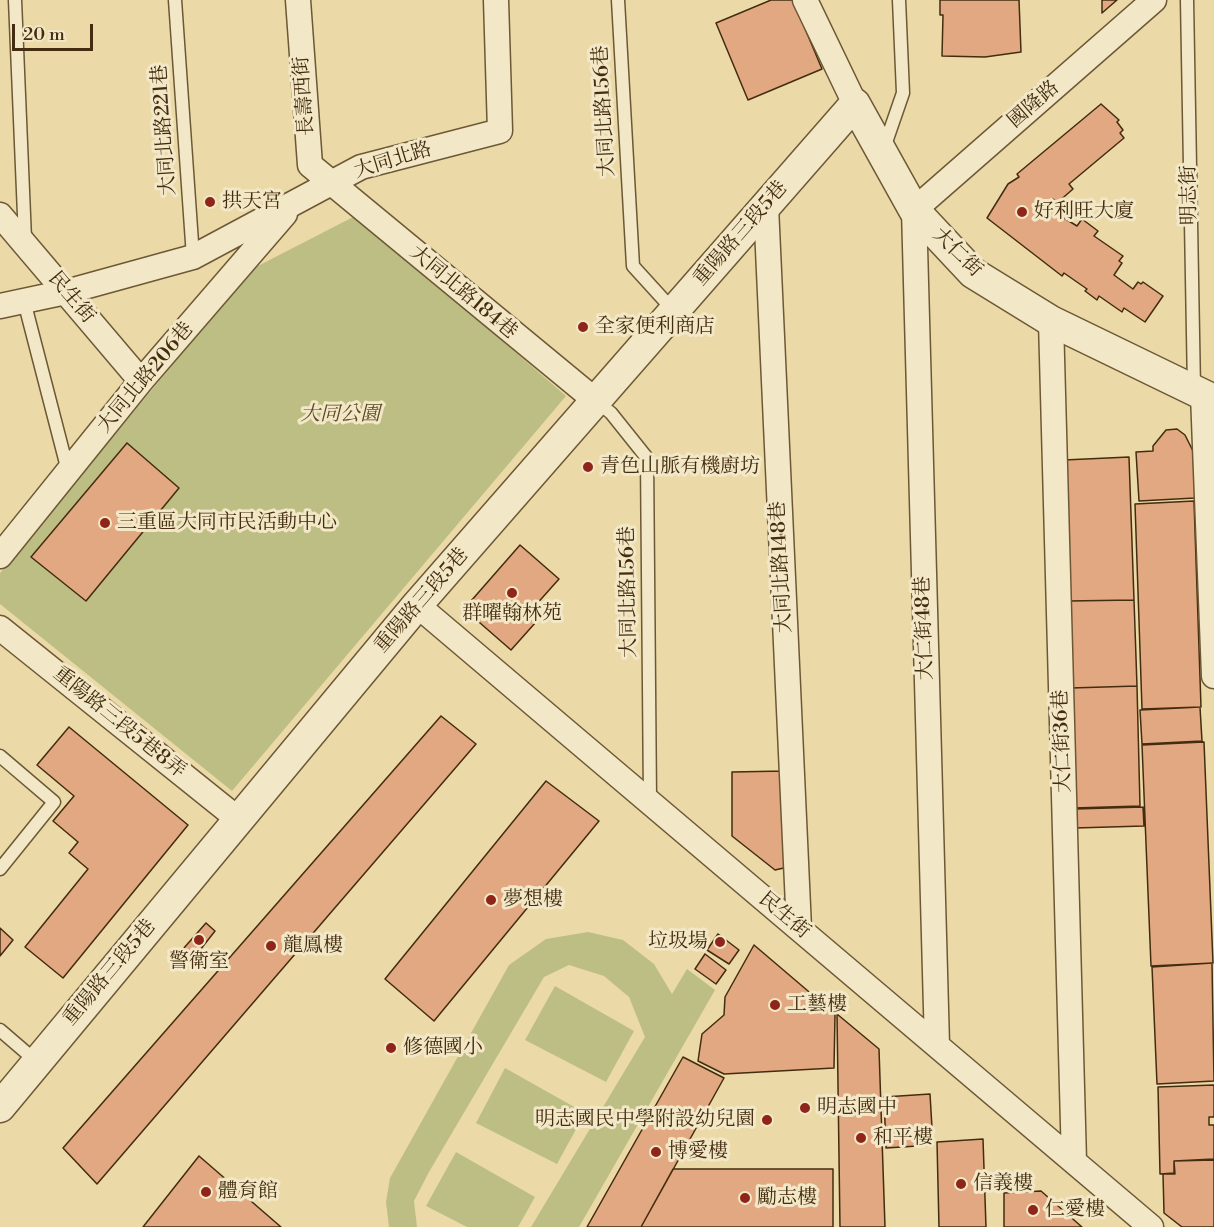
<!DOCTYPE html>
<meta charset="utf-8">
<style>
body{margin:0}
#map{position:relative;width:1214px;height:1227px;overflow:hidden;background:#ebdaa8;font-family:"Libre Bodoni",serif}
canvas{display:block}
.scale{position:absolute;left:12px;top:24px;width:81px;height:27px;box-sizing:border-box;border:3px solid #432c0f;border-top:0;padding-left:8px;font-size:18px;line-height:21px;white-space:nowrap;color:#432c0f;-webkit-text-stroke:4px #f2e7c6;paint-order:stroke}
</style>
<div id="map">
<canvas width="1214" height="1227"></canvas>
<div class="scale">20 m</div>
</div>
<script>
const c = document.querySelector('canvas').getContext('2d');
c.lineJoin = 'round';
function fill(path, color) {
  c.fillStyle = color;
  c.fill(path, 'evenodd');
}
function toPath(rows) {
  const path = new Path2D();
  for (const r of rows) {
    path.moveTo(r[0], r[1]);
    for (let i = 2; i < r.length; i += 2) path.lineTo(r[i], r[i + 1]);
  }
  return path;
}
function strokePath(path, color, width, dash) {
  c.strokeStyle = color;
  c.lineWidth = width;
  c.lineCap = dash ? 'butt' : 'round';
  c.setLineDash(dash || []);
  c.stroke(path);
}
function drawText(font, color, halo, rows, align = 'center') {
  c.font = font + ' "Libre Bodoni","Noto Serif TC",serif';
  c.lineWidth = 6;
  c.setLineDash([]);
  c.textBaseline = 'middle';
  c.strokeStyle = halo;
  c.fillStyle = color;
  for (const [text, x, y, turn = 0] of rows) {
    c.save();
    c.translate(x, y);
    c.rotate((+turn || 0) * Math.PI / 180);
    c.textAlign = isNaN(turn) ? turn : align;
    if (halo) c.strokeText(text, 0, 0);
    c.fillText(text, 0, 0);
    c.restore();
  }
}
fill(toPath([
 [357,215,566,396,232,791,0,604,0,573,252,269],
 [588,932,623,940,654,964,672,994,687,969,715,990,579,1227,531,1227,645,1037,629,997,604,976,569,965,544,977,429,1172,414,1201,417,1227,389,1227,386,1202,390,1178,509,965,546,939],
 [555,986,634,1031,606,1082,525,1040],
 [505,1068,585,1113,557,1164,476,1123],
 [456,1152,535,1197,518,1227,467,1227,426,1206]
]), '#bdbe84');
const building = toPath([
 [771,0,793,0,822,69,748,100,716,23,771,0],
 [940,0,1019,0,1021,52,985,57,942,56,943,15,940,15,940,0],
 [1102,0,1117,0,1102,13,1102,0],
 [1101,104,1119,120,1117,122,1123,130,1120,133,1124,138,1069,184,1073,189,1057,203,1053,199,1046,207,1077,226,1082,219,1098,231,1094,236,1123,256,1119,261,1122,263,1114,275,1133,289,1138,282,1141,284,1143,282,1163,296,1145,322,1124,308,1122,312,1099,296,1097,300,1085,291,1087,289,1064,273,1062,276,987,218,1008,184,1019,177,1017,174,1101,104],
 [1177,429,1185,435,1193,451,1195,498,1139,501,1136,452,1153,451,1153,446,1166,430,1177,429],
 [127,443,179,488,86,601,31,557,127,443],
 [1129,457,1134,600,1068,601,1064,460,1129,457],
 [1194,501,1201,707,1142,709,1135,504,1194,501],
 [520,545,559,579,534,607,536,622,511,650,464,609,520,545],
 [1134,600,1137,686,1071,688,1068,601,1134,600],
 [1137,686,1140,806,1074,808,1071,688,1137,686],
 [1200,707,1202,741,1142,744,1140,710,1200,707],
 [441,716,476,744,97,1184,63,1148,441,716],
 [69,727,188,825,63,978,25,947,88,869,69,853,78,842,53,821,74,796,37,765,69,727],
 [1204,742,1213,963,1151,966,1142,745,1204,742],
 [784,771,788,867,775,870,732,836,732,772,784,771],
 [546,781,599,821,434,1021,385,979,546,781],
 [1143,807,1144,826,1075,828,1075,809,1143,807],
 [206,923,215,931,193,959,183,949,206,923],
 [0,928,13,940,0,956,0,928],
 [718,934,739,950,729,964,707,950,718,934],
 [754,945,835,1014,834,1068,724,1074,698,1061,702,1034,724,1015,725,997,754,945],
 [705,954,726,970,716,984,695,969,705,954],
 [1212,963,1214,1081,1157,1084,1152,967,1212,963],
 [837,1014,879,1049,885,1227,840,1227,837,1014],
 [683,1057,724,1078,641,1227,587,1227,683,1057],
 [1214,1085,1214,1117,1209,1117,1209,1125,1214,1125,1214,1159,1174,1161,1174,1173,1160,1174,1158,1087,1214,1085],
 [930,1094,933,1145,886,1148,884,1097,930,1094],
 [983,1139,986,1227,939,1227,937,1142,983,1139],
 [199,1156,281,1227,143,1227,199,1156],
 [1214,1160,1214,1227,1182,1227,1164,1213,1163,1174,1175,1174,1174,1161,1214,1160],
 [673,1169,833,1169,833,1227,641,1227,673,1169],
 [1041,1191,1082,1227,1004,1227,1004,1193,1041,1191]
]);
fill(building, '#e2a881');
strokePath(building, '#432c0f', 1.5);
const service = toPath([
 [15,0,25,239],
 [175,0,193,257],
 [618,0,633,266,673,310],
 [1187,0,1194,389],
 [884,148,903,93,899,0],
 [24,301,68,471],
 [596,401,611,413,647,458,650,801],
 [0,756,54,802,0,869],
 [0,1030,36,1061]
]);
const minor = toPath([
 [298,0,310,165,596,401],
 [805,0,855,104],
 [766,206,799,928],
 [0,215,141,381],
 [0,306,66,292,193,257,361,167,500,131,496,0],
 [1051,321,1074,1161],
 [1203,395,1214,676],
 [0,556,141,381,285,214],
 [417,605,1151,1227],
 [0,628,238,819],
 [937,1045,914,210,1154,0]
]);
const tertiary = toPath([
 [0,1107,417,605,855,104,914,210,973,273,1051,321,1214,400]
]);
strokePath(service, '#6d5835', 15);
strokePath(minor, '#6d5835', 27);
strokePath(tertiary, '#6d5835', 33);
strokePath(service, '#f2e7c6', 12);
strokePath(minor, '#f2e7c6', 24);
strokePath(tertiary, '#f2e7c6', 30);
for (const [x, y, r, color] of [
 [210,202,6,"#8f2418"],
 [1022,212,6,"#8f2418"],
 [583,327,6,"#8f2418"],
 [588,467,6,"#8f2418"],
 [105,523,6,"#8f2418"],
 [512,593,6,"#8f2418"],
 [491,900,6,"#8f2418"],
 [199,940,6,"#8f2418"],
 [720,942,6,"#8f2418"],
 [271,946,6,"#8f2418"],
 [775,1005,6,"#8f2418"],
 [391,1048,6,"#8f2418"],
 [805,1108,6,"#8f2418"],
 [767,1120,6,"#8f2418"],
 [861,1138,6,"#8f2418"],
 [656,1152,6,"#8f2418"],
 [961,1184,6,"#8f2418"],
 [206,1192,6,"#8f2418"],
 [745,1198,6,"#8f2418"],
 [1033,1210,6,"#8f2418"]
]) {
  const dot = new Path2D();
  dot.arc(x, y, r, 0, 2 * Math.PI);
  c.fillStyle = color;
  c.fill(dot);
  strokePath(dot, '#f2e7c6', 2);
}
drawText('20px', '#432c0f', '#f2e7c6', [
 ["長壽西街",305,96,-94],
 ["國隆路",1034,105,-41],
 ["大同北路156巷",605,111,-93],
 ["大同北路221巷",165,130,-94],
 ["大同北路",393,161,-17],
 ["明志街",1190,195,-91],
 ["重陽路三段5巷",741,234,-49],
 ["大仁街",957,253,44],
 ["大同北路184巷",463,293,40],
 ["民生街",71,298,50],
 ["大同北路206巷",146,378,-50],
 ["大同北路148巷",782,567,-93],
 ["大同北路156巷",629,592,-91],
 ["重陽路三段5巷",422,601,-49],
 ["大仁街48巷",925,628,-92],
 ["重陽路三段5巷8弄",119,723,39],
 ["大仁街36巷",1063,741,-92],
 ["民生街",784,916,40],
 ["重陽路三段5巷",110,973,-50]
]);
drawText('20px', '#432c0f', '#f2e7c6', [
 ["拱天宮",222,202],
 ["好利旺大廈",1034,212],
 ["全家便利商店",595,327],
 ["青色山脈有機廚坊",600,467],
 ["三重區大同市民活動中心",117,523],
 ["群曜翰林苑",512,614,"center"],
 ["夢想樓",503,900],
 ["垃圾場",708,942,"right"],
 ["龍鳳樓",283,946],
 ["警衛室",199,962,"center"],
 ["工藝樓",787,1005],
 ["修德國小",403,1048],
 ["明志國中",817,1108],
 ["明志國民中學附設幼兒園",755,1120,"right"],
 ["和平樓",873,1138],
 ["博愛樓",668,1152],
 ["信義樓",973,1184],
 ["體育館",218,1192],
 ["勵志樓",757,1198],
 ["仁愛樓",1045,1210]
], 'left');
drawText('italic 20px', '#5b4926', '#f2e7c6', [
 ["大同公園",340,415]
]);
</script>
